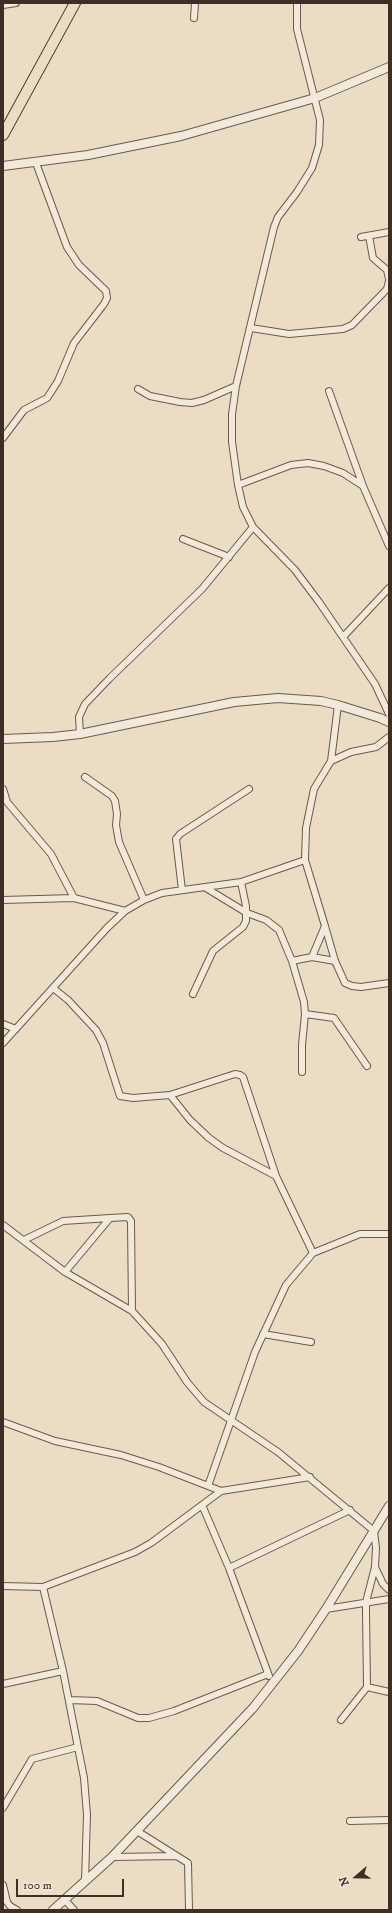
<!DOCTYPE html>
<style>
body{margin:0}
#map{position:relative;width:392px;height:1913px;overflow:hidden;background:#ebddc4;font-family:"IM FELL DW Pica",serif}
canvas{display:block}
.frame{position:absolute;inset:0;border:4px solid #3d2e26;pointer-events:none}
.north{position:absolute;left:336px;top:1857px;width:40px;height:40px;-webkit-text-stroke:3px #f2e9d9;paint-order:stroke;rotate:250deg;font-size:11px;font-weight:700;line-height:16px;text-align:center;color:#3d2e26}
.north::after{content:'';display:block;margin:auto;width:14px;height:18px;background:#3d2e26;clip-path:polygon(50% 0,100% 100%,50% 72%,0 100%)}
.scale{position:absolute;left:16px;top:1879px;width:108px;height:18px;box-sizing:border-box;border:2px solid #3d2e26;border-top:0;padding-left:5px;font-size:12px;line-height:14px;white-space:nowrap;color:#3d2e26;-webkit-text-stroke:3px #f2e9d9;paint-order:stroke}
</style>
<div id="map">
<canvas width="392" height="1913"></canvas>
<div class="frame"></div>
<div class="north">N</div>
<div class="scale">100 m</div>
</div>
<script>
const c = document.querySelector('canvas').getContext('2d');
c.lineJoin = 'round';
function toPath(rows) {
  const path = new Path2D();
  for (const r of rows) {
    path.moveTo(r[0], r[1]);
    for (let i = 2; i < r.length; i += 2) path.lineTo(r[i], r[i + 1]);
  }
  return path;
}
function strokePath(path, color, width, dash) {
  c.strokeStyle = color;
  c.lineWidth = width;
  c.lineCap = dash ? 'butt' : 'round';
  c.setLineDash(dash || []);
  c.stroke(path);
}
const minor = toPath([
 [297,3,297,29,320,120,319,145,312,168,297,192,278,217,274,227,236,386,232,414,232,442,238,485,243,507,253,527,295,570,319,602,375,684,389,714],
 [3,5,16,3],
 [194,18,195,3],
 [369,236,373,258,387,270,389,279],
 [361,237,389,232],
 [251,328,289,334,343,329,352,325,387,289,389,281],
 [138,389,150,396,180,402,192,403,204,400,236,386],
 [329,391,363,486,389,546],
 [3,438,24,410,47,398,51,392,58,381,74,343,104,304,107,298,106,291,79,265,67,247,36,163],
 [238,485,291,465,308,463,324,466,343,473,363,486],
 [183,539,229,557],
 [343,637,389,588],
 [80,734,79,717,85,704,110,678,202,589,253,527],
 [331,761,351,752,376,747,389,737],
 [85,777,112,796,115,801,117,814,116,825,119,842,144,900],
 [3,789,7,802,51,854,74,898,125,911],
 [206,888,247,913,266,920,279,930,292,961,304,1002,305,1014,302,1045,302,1072],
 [182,890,176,839,180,834,249,789],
 [3,900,74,898],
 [325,926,335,961,345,983,352,986,361,987,389,983],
 [312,957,325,926,305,860,306,828,314,789,331,761,338,705],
 [292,961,312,957,335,961],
 [53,988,68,1000,96,1030,103,1043,120,1096,133,1098,170,1095,235,1074,240,1075,243,1077,276,1176,313,1253],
 [193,994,213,951,243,927,246,921,246,906,241,882],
 [305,1014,334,1018,367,1066],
 [3,1024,16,1029],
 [3,1043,107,928,125,911,144,900,162,893,241,882,305,860],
 [170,1095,190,1120,209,1138,223,1148,276,1176],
 [3,1225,65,1272,132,1311,162,1344,187,1382,204,1402,278,1452,374,1531,376,1548,375,1567,366,1602,366,1612,367,1687,341,1720],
 [24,1240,63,1221,110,1218],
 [65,1272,110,1218,128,1217,131,1221,132,1311],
 [263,1334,311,1342],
 [3,1422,55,1441,121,1455,159,1467,221,1491,310,1477],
 [208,1486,255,1352,286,1285,313,1253,360,1234,389,1234],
 [202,1505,229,1568,269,1676],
 [375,1567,383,1584,389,1590],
 [229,1568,350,1510],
 [3,1586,43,1587,135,1552,151,1543,221,1491],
 [43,1587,63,1671,84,1778,87,1815,85,1881],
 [326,1609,389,1599],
 [3,1684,63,1671],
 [367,1687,389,1692],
 [69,1700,97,1701,138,1718,149,1718,174,1711,268,1674],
 [3,1808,32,1759,78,1747],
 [350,1821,389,1820],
 [137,1831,188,1863,189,1910],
 [112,1857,177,1856],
 [3,1885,7,1902,10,1906,17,1910],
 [65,1900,74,1910]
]);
const tertiary = toPath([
 [3,166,88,155,181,136,315,98,389,67],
 [3,739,53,737,80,734,234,702,278,698,321,701,338,705,380,718,389,722],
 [53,1910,112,1857,253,1708,298,1651,326,1609,389,1506]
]);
const primary = toPath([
 [3,135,75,3]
]);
strokePath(minor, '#685a4e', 8);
strokePath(tertiary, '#685a4e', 10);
strokePath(primary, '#3d2e26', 12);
strokePath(minor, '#f2e9d9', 6);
strokePath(tertiary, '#f2e9d9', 8);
strokePath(primary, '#ebddc4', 10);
</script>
